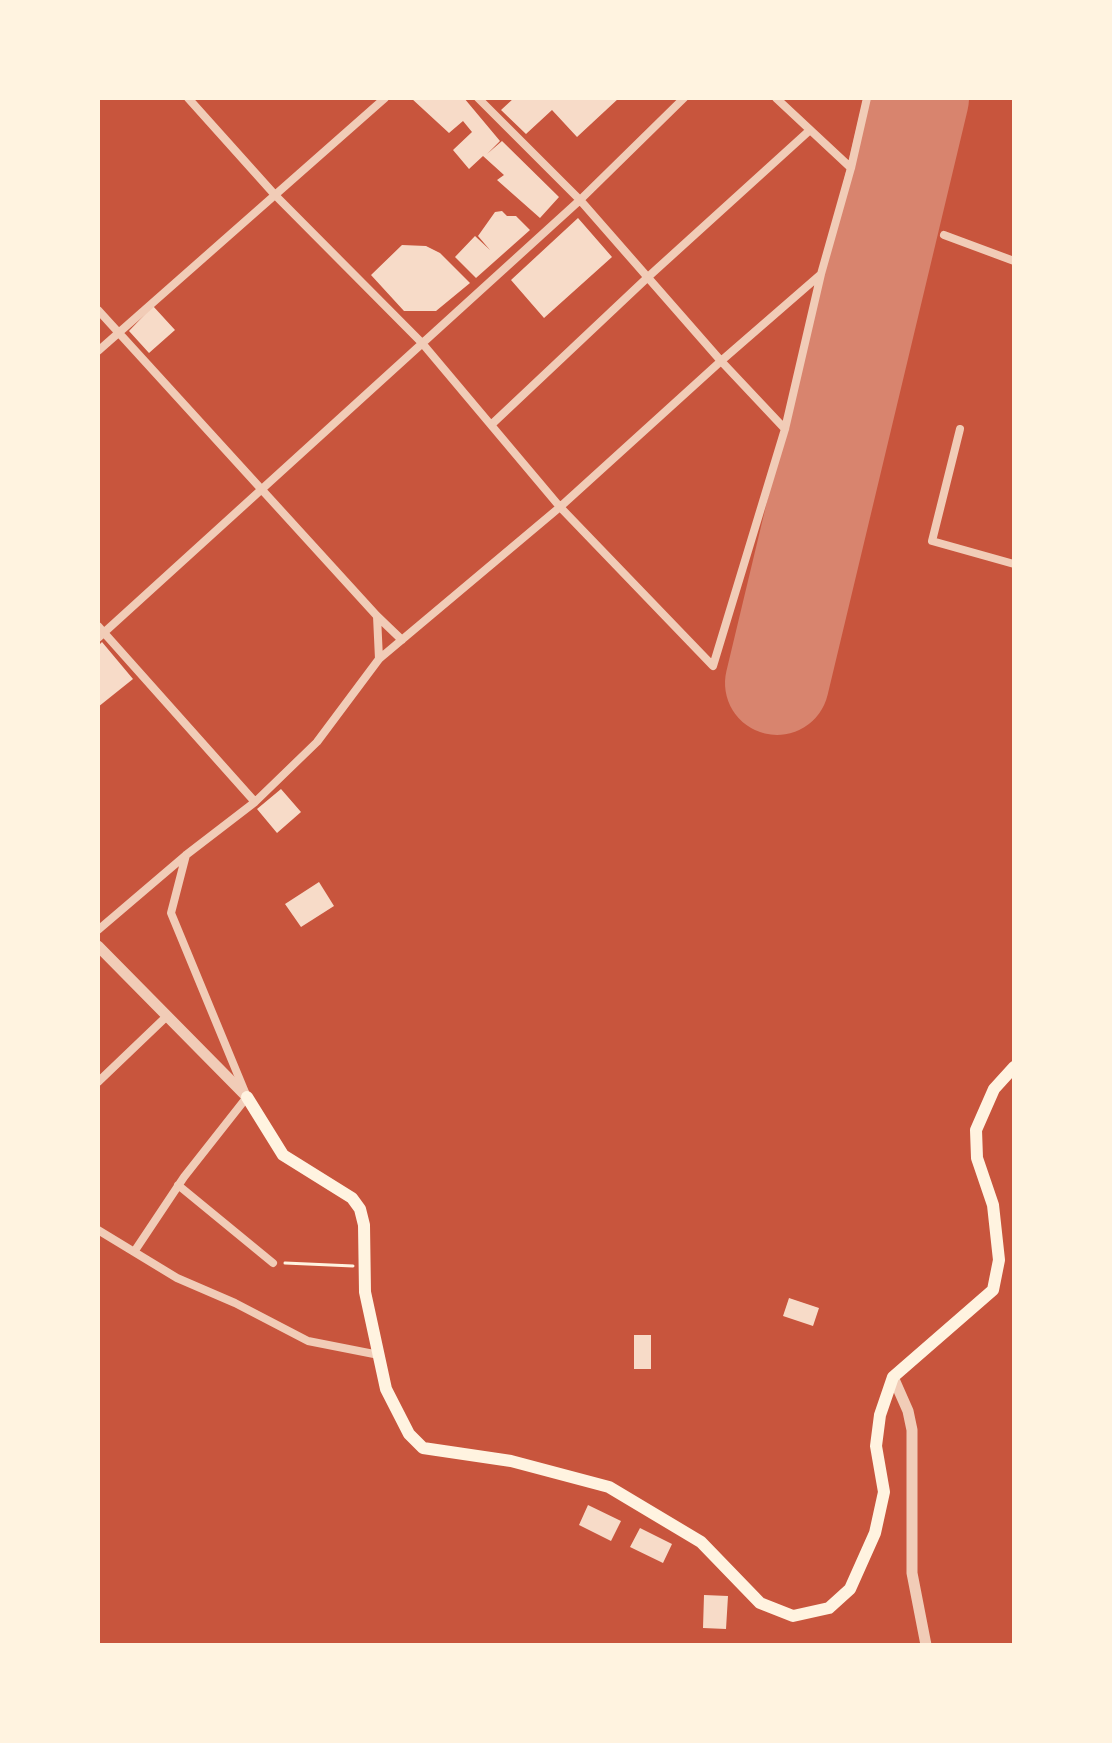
<!DOCTYPE html>
<style>
body{margin:0}
#map{position:relative;width:1112px;height:1743px;overflow:hidden;background:#c8553d;font-family:"PT Sans Narrow",sans-serif}
canvas{display:block}
.frame{position:absolute;inset:0;border:100px solid #fff3e0;pointer-events:none}
</style>
<div id="map">
<canvas width="1112" height="1743"></canvas>
<div class="frame"></div>
</div>
<script>
const c = document.querySelector('canvas').getContext('2d');
c.lineJoin = 'round';
function toPath(rows) {
  const path = new Path2D();
  for (const r of rows) {
    path.moveTo(r[0], r[1]);
    for (let i = 2; i < r.length; i += 2) path.lineTo(r[i], r[i + 1]);
  }
  return path;
}
function strokePath(path, color, width, dash) {
  c.strokeStyle = color;
  c.lineWidth = width;
  c.lineCap = dash ? 'butt' : 'round';
  c.setLineDash(dash || []);
  c.stroke(path);
}
function fill(path, color) {
  c.fillStyle = color;
  c.fill(path, 'evenodd');
}
strokePath(toPath([
 [777,683,917,98]
]), '#d8846e', 104);
fill(toPath([
 [411,98,464,98,500,141,487,154,502,141,559,197,540,218,497,180,504,175,483,156,469,169,453,150,472,132,463,121,449,133],
 [514,98,619,98,577,137,552,110,526,134,501,110],
 [502,211,507,216,516,216,530,230,476,278,455,257,475,236,490,250,478,236,495,212],
 [578,218,612,257,544,318,511,280],
 [402,245,426,246,440,253,470,283,436,311,404,311,371,275],
 [153,306,175,330,149,353,129,331],
 [102,642,133,679,98,707,98,646],
 [281,789,301,812,277,833,257,809],
 [319,882,334,906,301,927,285,904],
 [789,1298,819,1308,813,1326,783,1316],
 [634,1335,651,1335,651,1369,634,1369],
 [588,1505,621,1521,611,1541,579,1525],
 [640,1528,672,1544,663,1563,630,1547],
 [704,1595,728,1596,726,1629,703,1628]
]), '#f7dbc8');
strokePath(toPath([
 [285,1263,353,1266]
]), '#fff3e0', 3);
strokePath(toPath([
 [188,98,275,195,422,343,560,507,713,666,785,429,821,274,851,168,867,98],
 [478,98,580,200,721,361,785,429],
 [776,98,851,168],
 [944,235,1014,261],
 [98,310,377,616,402,640],
 [98,351,385,98],
 [491,425,648,277,810,130],
 [960,429,932,541,1014,564],
 [377,616,379,659],
 [98,626,255,802],
 [98,638,580,200,684,98],
 [98,930,186,855,255,802,317,742,379,659,560,507,721,361,820,275],
 [98,1082,167,1016],
 [178,1185,273,1263],
 [98,1230,177,1278,235,1303,308,1341,379,1355],
 [134,1252,184,1177,247,1097,171,913,186,855]
]), '#f1ccb7', 8);
strokePath(toPath([
 [98,946,247,1097],
 [893,1377,908,1411,912,1430,912,1573,926,1645]
]), '#f1ccb7', 11);
strokePath(toPath([
 [247,1097,283,1155,352,1198,360,1209,364,1225,365,1292,386,1389,409,1434,423,1448,511,1461,609,1487,701,1542,760,1603,793,1616,829,1608,850,1589,875,1533,884,1492,876,1446,880,1415,893,1377,993,1290,999,1260,993,1205,977,1158,976,1130,994,1089,1014,1067]
]), '#fff3e0', 12);
</script>
